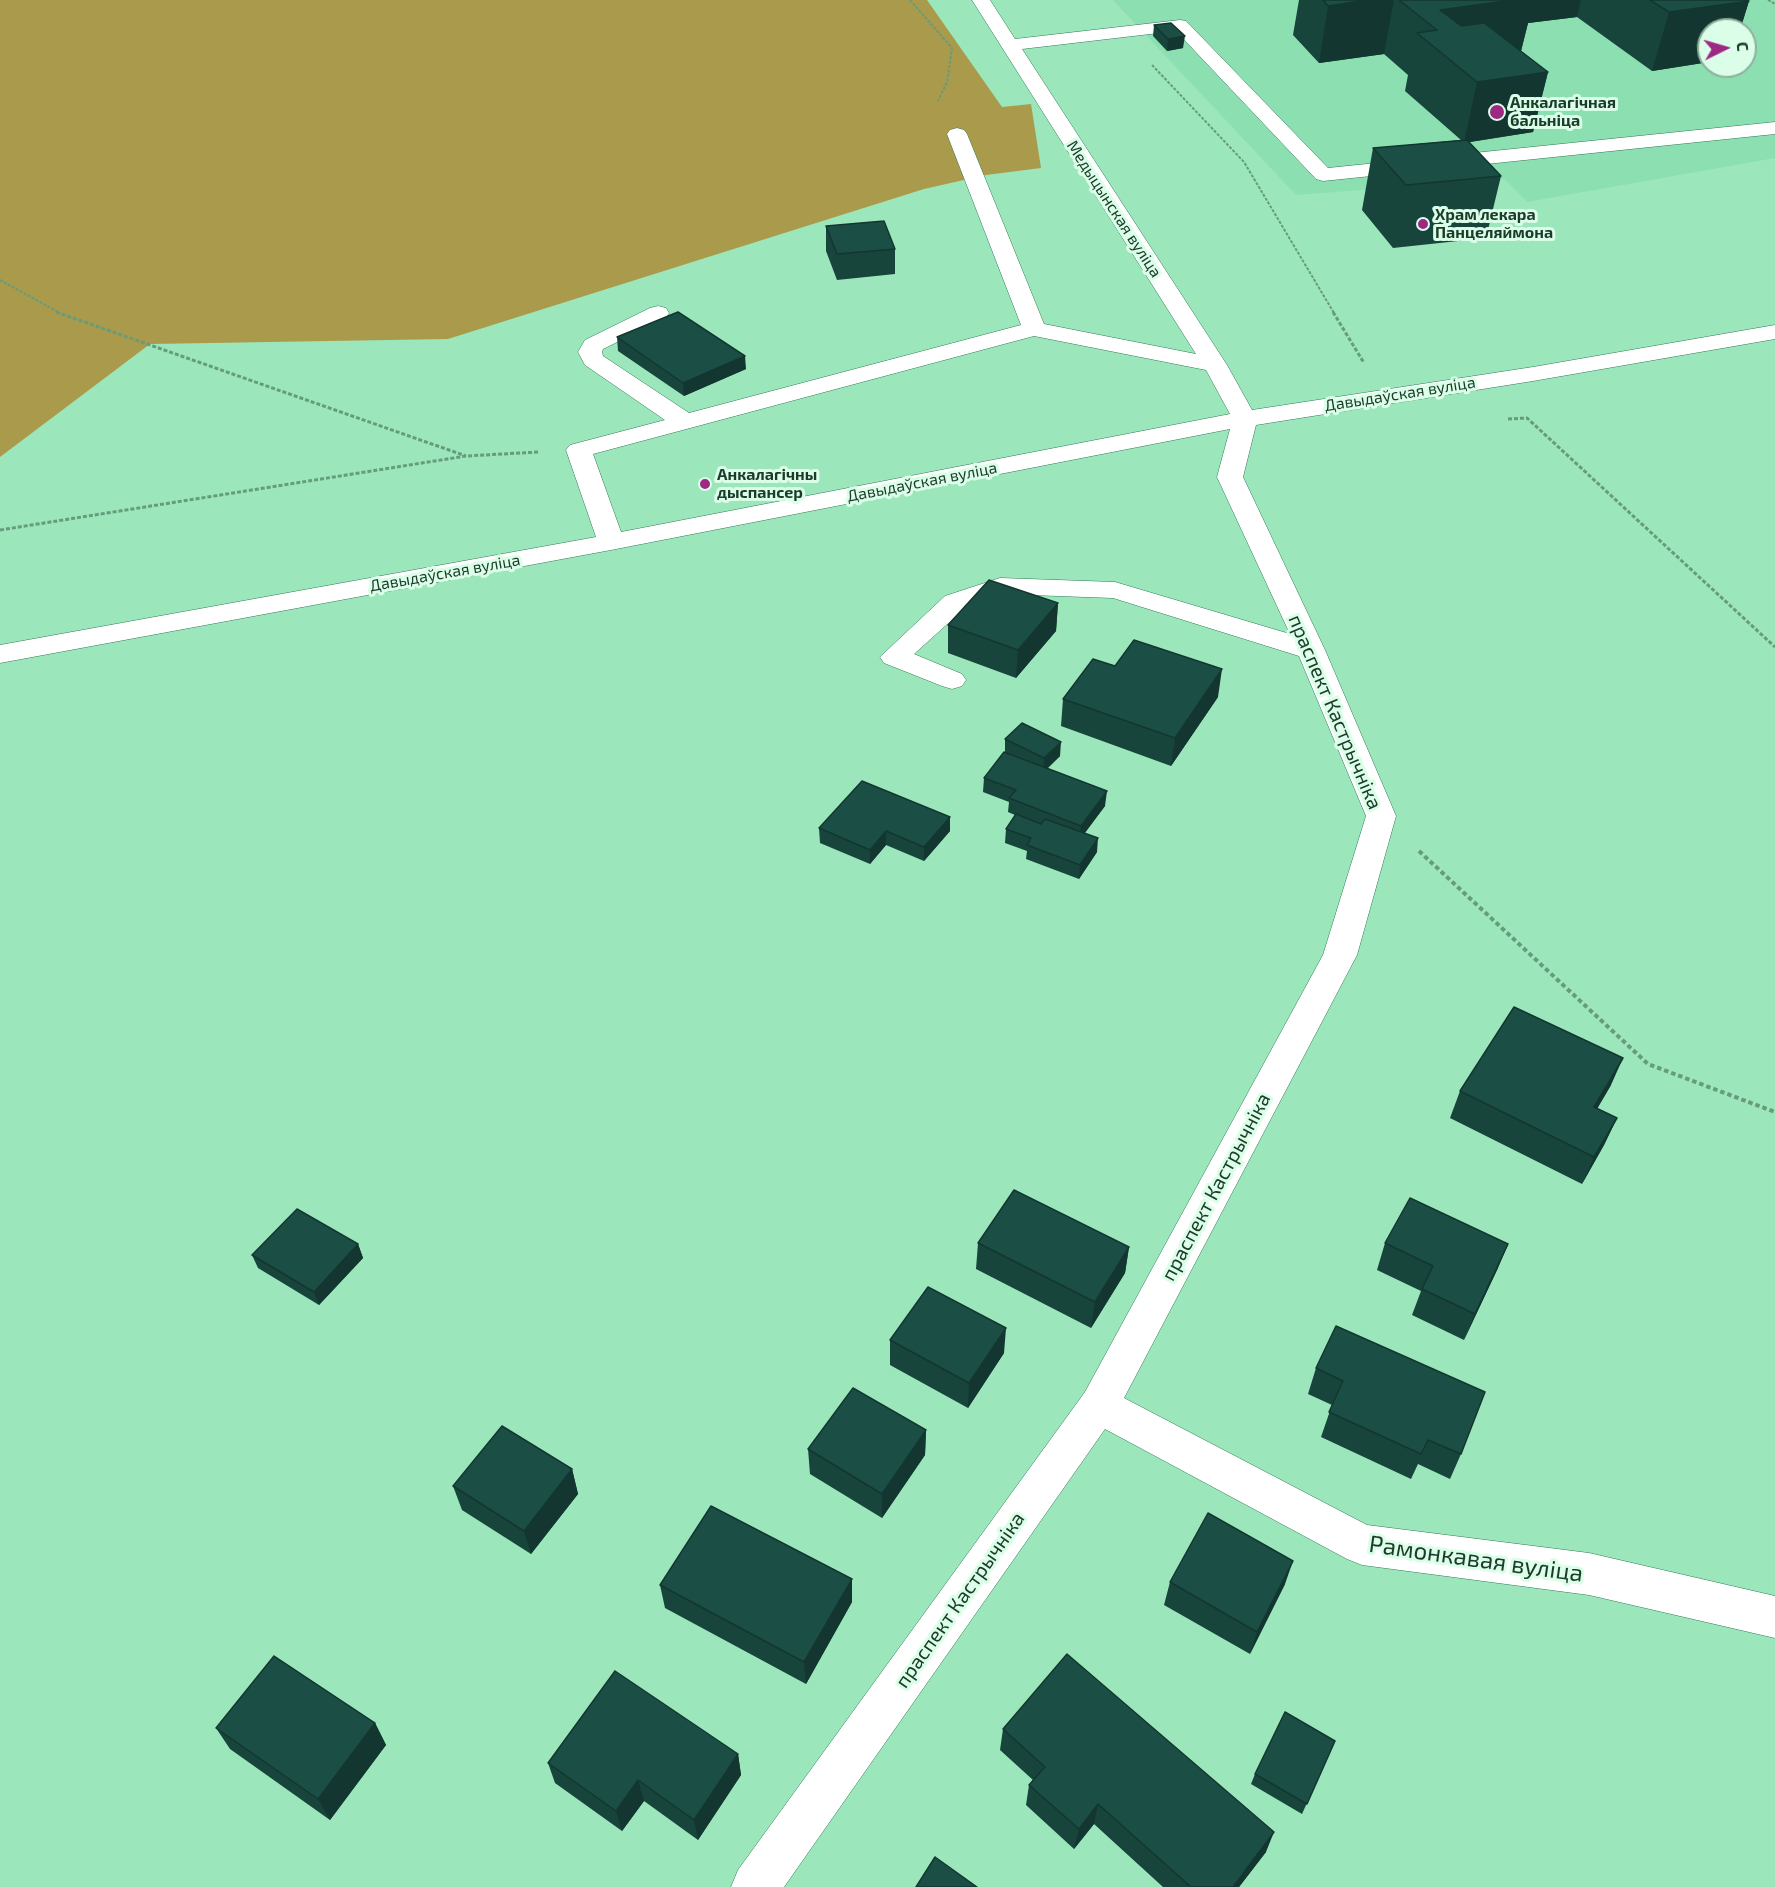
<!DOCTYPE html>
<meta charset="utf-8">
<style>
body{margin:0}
#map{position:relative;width:1775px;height:1887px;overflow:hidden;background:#9ce6bc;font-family:"Exo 2",sans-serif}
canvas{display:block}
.north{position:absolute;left:1697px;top:18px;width:60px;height:60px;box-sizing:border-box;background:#dafee8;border:2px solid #8eb09c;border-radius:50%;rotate:85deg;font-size:16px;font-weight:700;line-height:24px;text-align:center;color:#1c3b2a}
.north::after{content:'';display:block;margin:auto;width:21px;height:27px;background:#9e2984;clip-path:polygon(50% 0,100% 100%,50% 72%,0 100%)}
</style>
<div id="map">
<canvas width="1775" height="1887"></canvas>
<div class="north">С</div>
</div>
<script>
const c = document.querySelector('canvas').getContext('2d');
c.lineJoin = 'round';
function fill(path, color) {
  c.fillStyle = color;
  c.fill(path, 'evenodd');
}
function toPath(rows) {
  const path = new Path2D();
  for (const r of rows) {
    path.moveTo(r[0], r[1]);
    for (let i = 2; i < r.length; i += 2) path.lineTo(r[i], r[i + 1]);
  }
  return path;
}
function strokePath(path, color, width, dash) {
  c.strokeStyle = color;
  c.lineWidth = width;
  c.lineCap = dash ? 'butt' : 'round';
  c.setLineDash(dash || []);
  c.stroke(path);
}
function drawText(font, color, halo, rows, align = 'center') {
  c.font = font + ' "Exo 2",sans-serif';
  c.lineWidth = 6;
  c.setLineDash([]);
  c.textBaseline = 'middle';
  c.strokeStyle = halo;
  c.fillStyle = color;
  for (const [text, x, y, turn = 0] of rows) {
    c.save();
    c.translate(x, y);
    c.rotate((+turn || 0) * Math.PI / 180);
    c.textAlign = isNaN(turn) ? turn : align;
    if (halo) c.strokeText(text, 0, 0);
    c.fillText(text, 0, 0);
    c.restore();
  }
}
fill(toPath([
 [1113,0,1775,0,1775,158,1527,202,1504,179,1296,195],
 [1709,30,1745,30,1745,66,1709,66]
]), '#8bdfb0');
fill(toPath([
 [0,0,927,0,1002,107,1031,104,1041,168,986,175,924,189,448,339,150,344,0,457]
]), '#aa9a4c');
const minor = toPath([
 [972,0,990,0,1015,39,1180,20,1186,21,1328,168,1775,122,1775,134,1323,181,1316,179,1176,31,1022,49,1227,365,1252,410,1533,367,1775,325,1775,339,1533,381,1256,425,1243,477,1325,650,1396,816,1357,955,1124,1398,1367,1525,1589,1553,1775,1596,1775,1638,1589,1595,1362,1565,1347,1559,1105,1429,784,1887,731,1887,738,1870,1085,1392,1323,955,1366,816,1299,656,1113,598,1003,594,965,608,914,654,962,674,966,680,962,686,952,689,942,686,884,663,880,657,945,596,1000,578,1115,582,1290,634,1217,477,1230,429,611,550,0,663,0,645,596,537,566,450,570,445,665,420,585,365,578,352,585,340,650,308,658,306,666,308,669,313,666,318,603,349,602,352,603,356,689,413,1021,325,947,134,950,130,957,128,964,130,967,134,1044,324,1196,354,972,0],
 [1034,336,1206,370,1230,414,621,532,593,454,1034,336]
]);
strokePath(minor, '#317b56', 1);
strokePath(toPath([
 [910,0,952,48,947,82,938,101],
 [1768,0,1775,4],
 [1152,65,1244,162,1334,313],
 [0,280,60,313]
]), '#659c7d', 2, [3, 1.5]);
strokePath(toPath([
 [56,312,466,456],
 [1333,312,1364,363],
 [1508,419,1527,418,1775,647],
 [0,530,466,456,539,452]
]), '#659c7d', 3, [4, 2]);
strokePath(toPath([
 [1419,851,1648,1064,1775,1112]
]), '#659c7d', 4, [4.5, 3]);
fill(minor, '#fff');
fill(toPath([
 [1299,0,1746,0,1749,1,1740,30,1709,30,1709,62,1652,71,1577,17,1528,23,1521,51,1548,72,1533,132,1469,142,1501,176,1486,238,1393,248,1362,210,1373,148,1461,140,1405,91,1408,75,1384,54,1319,63,1293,35],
 [1154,25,1183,48,1167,51,1153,36],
 [826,226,895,249,895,274,837,280,826,251],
 [617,337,746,369,684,396,618,351],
 [1058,603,1056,631,1016,678,948,653,948,625],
 [1115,666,1218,697,1171,766,1061,726,1063,699],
 [1005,739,1060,756,1047,769,1105,806,1085,833,1097,852,1079,879,1026,859,1027,851,1005,843,1006,829,1015,815,1008,812,1009,802,983,792,984,778,1005,753],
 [819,828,950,831,924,861,886,845,870,864,820,843],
 [1611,1085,1597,1109,1617,1118,1604,1145,1582,1184,1450,1118,1460,1091],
 [978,1243,1129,1247,1125,1273,1091,1328,976,1269],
 [1385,1243,1508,1244,1497,1270,1464,1340,1412,1315,1421,1291,1377,1270],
 [358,1244,363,1258,319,1305,258,1268,252,1255],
 [1336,1326,1461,1454,1450,1479,1418,1464,1411,1479,1321,1437,1332,1405,1308,1394,1316,1368],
 [890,1340,1004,1353,968,1408,890,1365],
 [926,1430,925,1455,882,1518,810,1474,808,1449],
 [572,1469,578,1494,531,1554,462,1510,453,1486],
 [1170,1582,1285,1584,1250,1654,1164,1605],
 [660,1585,852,1602,806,1684,665,1608],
 [375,1723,386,1745,330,1820,230,1749,216,1728],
 [1003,1729,1266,1852,1239,1887,1163,1887,1094,1824,1074,1849,1026,1805,1029,1785,1033,1780,1000,1750],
 [1335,1741,1302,1814,1251,1784,1255,1774],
 [738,1754,741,1775,698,1840,644,1801,622,1831,555,1783,548,1763]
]), '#17443b');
fill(toPath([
 [1367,0,1394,0,1384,54,1319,63,1328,6],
 [1493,0,1581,0,1577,17,1528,23,1520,55,1455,64,1440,10],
 [1749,1,1740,30,1709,30,1709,62,1652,71,1669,12],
 [1185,36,1183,48,1167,51,1168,39],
 [1548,72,1533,132,1464,143,1477,82],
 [745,356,746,369,684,396,683,383],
 [1058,603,1056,631,1016,678,1018,650],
 [1222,669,1218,697,1171,766,1175,738],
 [1061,742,1060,756,1043,772,1044,758],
 [1107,791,1105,806,1079,840,1081,826],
 [950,817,950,831,924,861,924,847],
 [886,831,886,845,870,864,870,850],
 [1098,838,1097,852,1079,879,1080,865],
 [1623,1058,1611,1085,1582,1134,1594,1107],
 [1617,1118,1604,1145,1582,1184,1594,1157],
 [358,1244,363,1258,319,1305,314,1292],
 [1508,1244,1497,1270,1464,1340,1475,1314],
 [1129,1247,1125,1273,1091,1328,1095,1302],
 [1006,1328,1004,1353,968,1408,969,1383],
 [926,1430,925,1455,882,1518,882,1494],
 [572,1469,578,1494,531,1554,524,1531],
 [1293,1561,1285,1584,1250,1654,1257,1632],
 [852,1579,852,1602,806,1684,804,1662],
 [375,1723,386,1745,330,1820,318,1799],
 [738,1754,741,1775,698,1840,694,1820],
 [638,1780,644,1801,622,1831,616,1811],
 [1098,1804,1094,1824,1074,1849,1079,1829],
 [1274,1832,1266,1852,1239,1887,1233,1887]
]), '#133730');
const building = toPath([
 [1323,0,1367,0,1328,6,1323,0],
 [1399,0,1513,0,1440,10,1461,26,1484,23,1548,72,1477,82,1417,33,1437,30,1399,0],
 [1650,0,1746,0,1749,1,1669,12,1650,0],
 [1171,23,1185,36,1168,39,1154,25,1171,23],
 [1467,140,1501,176,1406,185,1373,148,1467,140],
 [884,221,895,249,837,254,826,226,884,221],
 [678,312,745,356,683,383,617,337,678,312],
 [989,580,1058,603,1018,650,948,625,989,580],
 [1134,640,1222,669,1175,738,1063,699,1093,659,1115,666,1134,640],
 [1022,723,1061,742,1044,758,1005,739,1022,723],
 [1004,752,1107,791,1081,826,1009,798,1016,790,984,778,1004,752],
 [862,781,950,817,924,847,886,831,870,850,819,828,862,781],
 [1016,814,1041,824,1045,819,1098,838,1080,865,1027,845,1031,838,1006,829,1016,814],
 [1514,1007,1623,1058,1594,1107,1617,1118,1594,1157,1460,1091,1514,1007],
 [1014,1190,1129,1247,1095,1302,978,1243,1014,1190],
 [1410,1198,1508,1244,1475,1314,1422,1289,1433,1266,1385,1243,1410,1198],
 [297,1209,358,1244,314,1292,252,1255,297,1209],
 [928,1287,1006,1328,969,1383,890,1340,928,1287],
 [1336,1326,1485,1392,1461,1454,1428,1440,1421,1454,1329,1412,1343,1381,1316,1368,1336,1326],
 [853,1388,926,1430,882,1494,808,1449,853,1388],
 [502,1426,572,1469,524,1531,453,1486,502,1426],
 [711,1506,852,1579,804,1662,660,1585,711,1506],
 [1208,1513,1293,1561,1257,1632,1170,1582,1208,1513],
 [1067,1654,1274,1832,1233,1887,1191,1887,1098,1804,1079,1829,1029,1785,1045,1767,1003,1729,1067,1654],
 [274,1656,375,1723,318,1799,216,1728,274,1656],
 [615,1671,738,1754,694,1820,638,1780,616,1811,548,1763,615,1671],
 [1285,1712,1335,1741,1307,1804,1255,1774,1285,1712],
 [935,1857,977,1887,916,1887,935,1857]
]);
fill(building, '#1b4f45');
strokePath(building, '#133730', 1.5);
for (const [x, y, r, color] of [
 [1497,112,8,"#9e2984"],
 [1423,224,6,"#9e2984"],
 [705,484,6,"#9e2984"]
]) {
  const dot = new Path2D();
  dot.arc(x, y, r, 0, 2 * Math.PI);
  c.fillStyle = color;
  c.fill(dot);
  strokePath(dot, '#dafee8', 2);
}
drawText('bold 16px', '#1c3b2a', '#dafee8', [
 ["Анкалагічная",1510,103],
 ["бальніца",1510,121],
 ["Храм лекара",1435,215],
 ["Панцеляймона",1435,233],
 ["Анкалагічны",717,475],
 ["дыспансер",717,493]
], 'left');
drawText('16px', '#1c3b2a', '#dafee8', [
 ["Медыцынская вуліца",1114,209,57],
 ["Давыдаўская вуліца",1400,394,-9],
 ["Давыдаўская вуліца",922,482,-11],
 ["Давыдаўская вуліца",445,573,-10]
]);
drawText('20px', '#1c3b2a', '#dafee8', [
 ["праспект Кастрычніка",1335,712,67],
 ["праспект Кастрычніка",1216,1187,-62],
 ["праспект Кастрычніка",960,1600,-55]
]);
drawText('24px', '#1c3b2a', '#dafee8', [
 ["Рамонкавая вуліца",1476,1559,8]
]);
</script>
